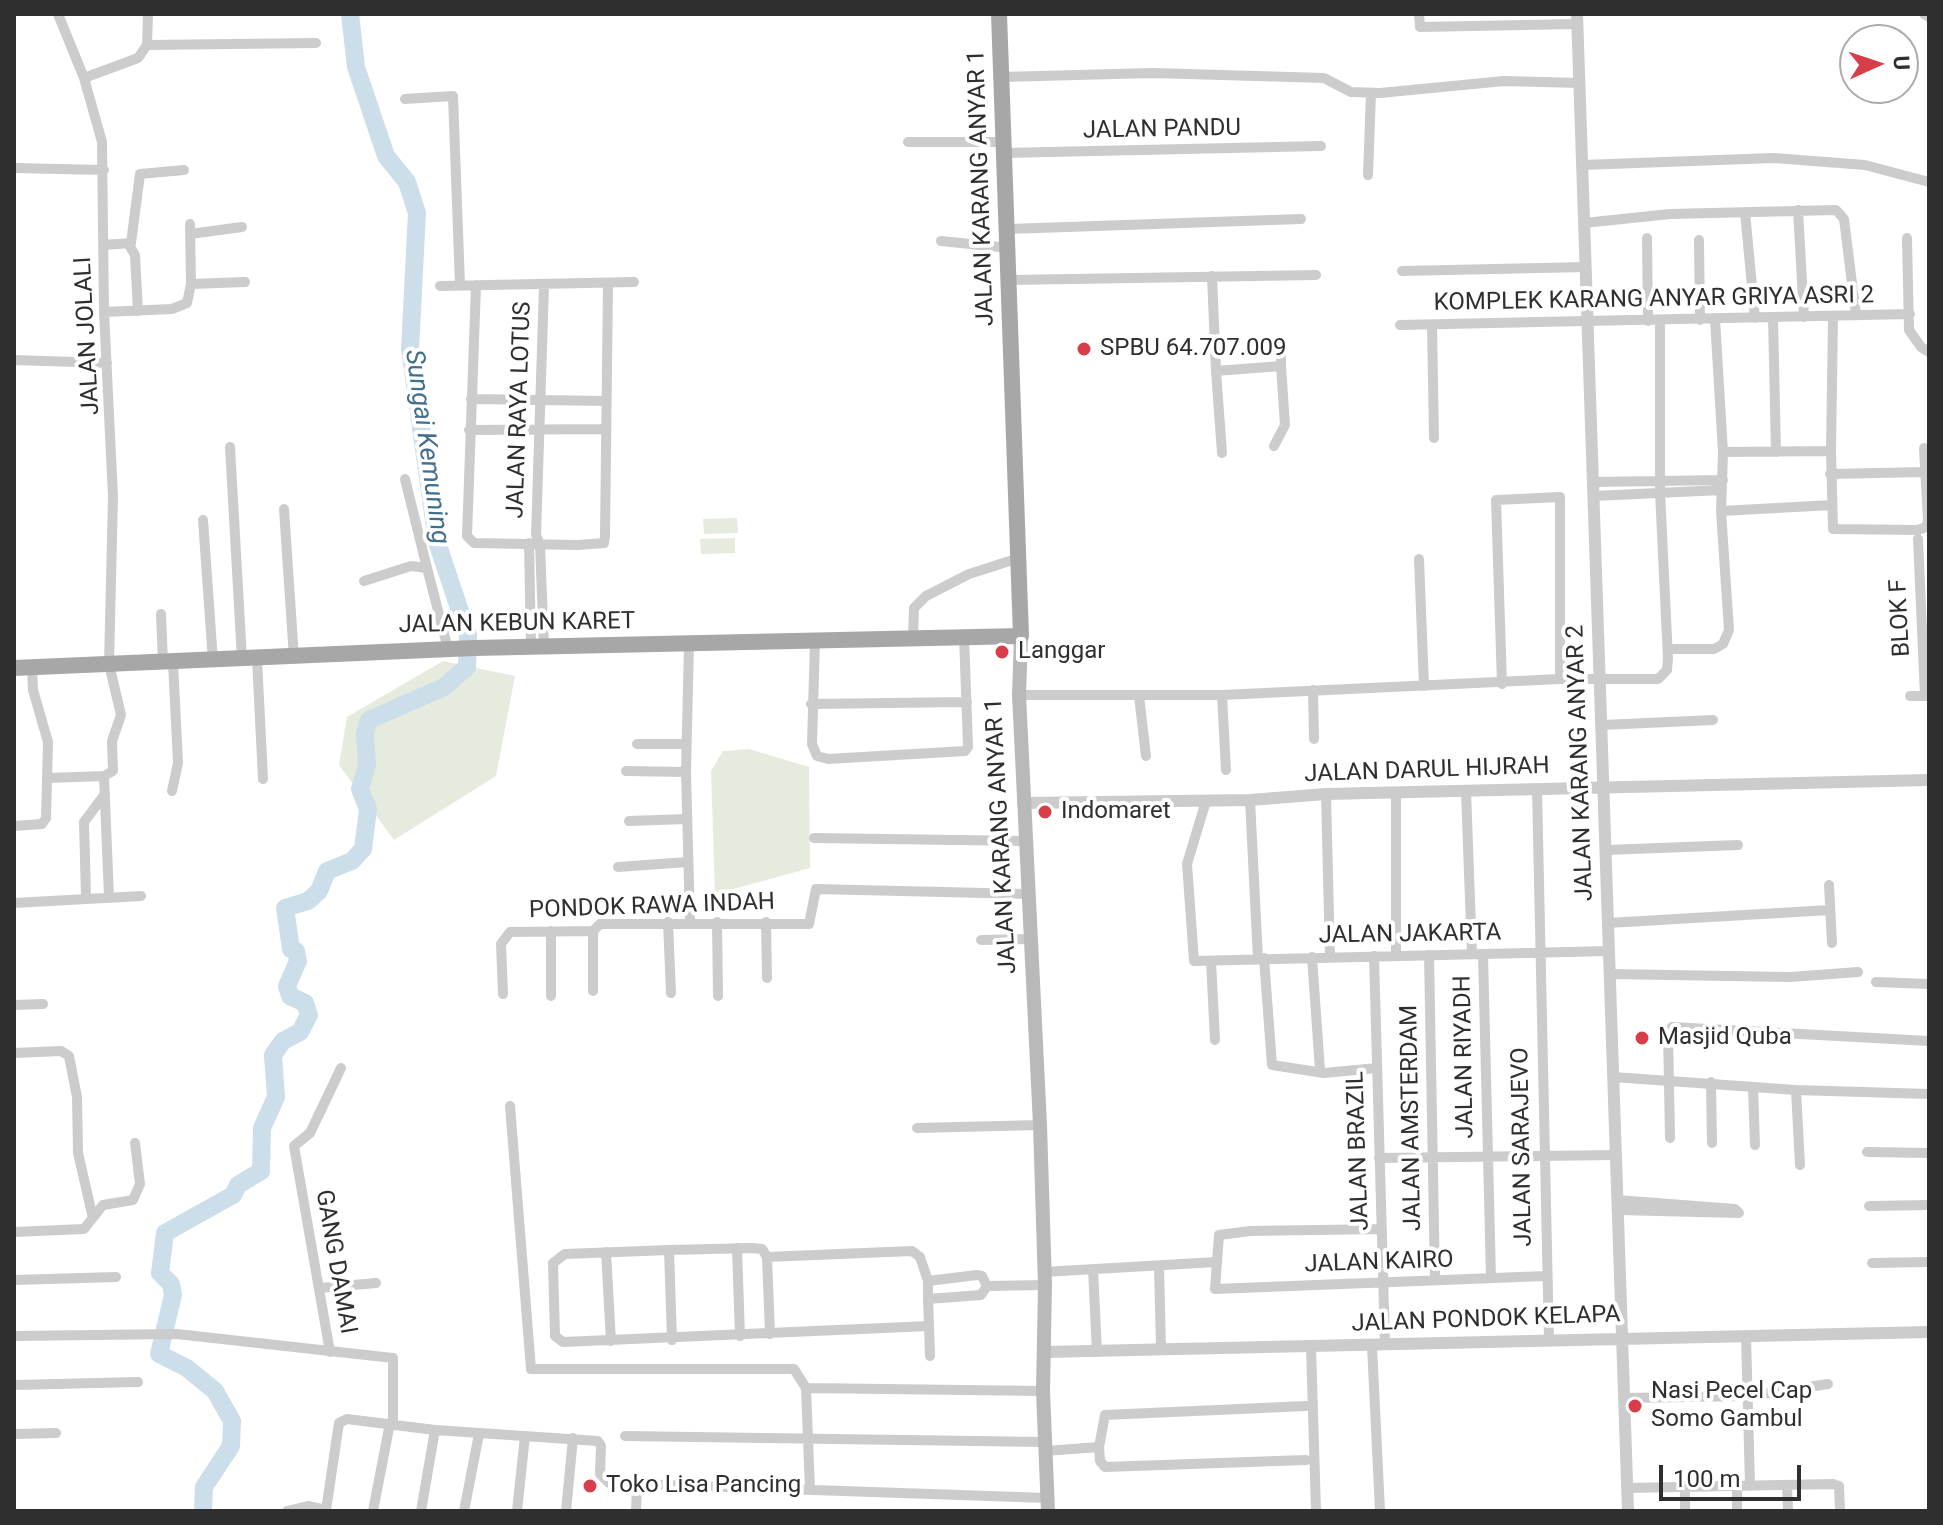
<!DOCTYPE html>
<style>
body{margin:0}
#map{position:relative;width:1943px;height:1525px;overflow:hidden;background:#fff;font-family:Roboto,sans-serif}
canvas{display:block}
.frame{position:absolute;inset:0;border:16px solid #2f2f2f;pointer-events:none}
.north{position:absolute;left:1839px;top:24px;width:80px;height:80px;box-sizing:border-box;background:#fff;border:2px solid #acacac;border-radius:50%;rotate:87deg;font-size:22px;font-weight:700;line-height:32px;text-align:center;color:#2f2f2f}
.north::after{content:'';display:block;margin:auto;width:28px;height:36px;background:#d83e4a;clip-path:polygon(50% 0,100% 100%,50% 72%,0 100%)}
.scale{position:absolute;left:1659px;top:1465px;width:142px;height:36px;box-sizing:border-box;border:4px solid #2f2f2f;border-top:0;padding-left:10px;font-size:24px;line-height:28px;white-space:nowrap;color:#2f2f2f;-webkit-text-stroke:6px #fff;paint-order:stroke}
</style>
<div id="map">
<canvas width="1943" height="1525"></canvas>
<div class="frame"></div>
<div class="north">U</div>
<div class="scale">100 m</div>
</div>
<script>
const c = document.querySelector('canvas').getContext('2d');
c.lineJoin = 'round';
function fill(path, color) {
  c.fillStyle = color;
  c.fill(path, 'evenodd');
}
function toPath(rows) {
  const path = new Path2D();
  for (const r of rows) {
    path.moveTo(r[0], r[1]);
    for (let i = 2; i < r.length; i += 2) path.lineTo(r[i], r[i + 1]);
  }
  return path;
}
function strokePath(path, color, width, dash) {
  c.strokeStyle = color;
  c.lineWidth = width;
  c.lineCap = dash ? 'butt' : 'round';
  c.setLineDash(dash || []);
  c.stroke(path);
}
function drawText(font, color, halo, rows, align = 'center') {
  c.font = font + ' Roboto,sans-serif';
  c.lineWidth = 8;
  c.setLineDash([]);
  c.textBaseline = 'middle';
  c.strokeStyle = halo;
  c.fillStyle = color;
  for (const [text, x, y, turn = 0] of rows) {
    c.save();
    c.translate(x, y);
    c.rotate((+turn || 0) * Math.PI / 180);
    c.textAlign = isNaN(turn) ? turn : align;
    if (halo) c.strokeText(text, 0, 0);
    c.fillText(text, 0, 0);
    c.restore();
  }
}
fill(toPath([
 [737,518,738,533,704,534,703,519],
 [735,538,735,553,701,554,700,539],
 [443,661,515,676,496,776,394,840,339,765,347,717],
 [749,749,809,767,810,868,715,894,711,771,723,751]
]), '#e5ebdd');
strokePath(toPath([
 [203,1511,204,1487,231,1446,232,1421,215,1391,187,1368,159,1354,173,1295,171,1284,160,1273,165,1233,233,1195,238,1185,261,1171,262,1128,276,1097,273,1055,283,1041,300,1032,309,1015,305,1003,290,996,287,986,298,961,296,951,291,949,285,908,308,901,319,891,327,871,352,861,363,849,368,809,360,789,367,765,365,733,369,720,444,687,467,667,468,635,437,542,410,349,417,213,407,182,386,156,356,67,350,14]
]), '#cbdee9', 18);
strokePath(toPath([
 [58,14,84,78,102,142,104,312,113,496,109,664,121,715,112,741,113,771,104,776,109,897],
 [1419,14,1420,27,1577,24],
 [1924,14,1929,17],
 [147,45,316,43],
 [1001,77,1153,73,1324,78,1351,92,1380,93,1504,81,1579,83],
 [84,78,138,58,147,45,148,14],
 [405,99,453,96,460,285],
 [908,142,1003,142],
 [1004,153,1321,146],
 [1582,165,1774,158,1865,165,1929,182],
 [14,168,104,170],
 [1368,175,1371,93],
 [1798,210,1804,317],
 [1745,212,1755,318],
 [1584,223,1670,214,1836,210,1844,219,1856,315],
 [1008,229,1301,219],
 [190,234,242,227],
 [1647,238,1648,321],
 [1907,238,1909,330,1921,347,1929,352],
 [1699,240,1700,320],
 [941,241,1009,248],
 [103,245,131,243,140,174,184,170],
 [129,245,135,255,138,311],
 [1402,271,1586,267],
 [1212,276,1216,371,1281,366,1285,425,1274,446],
 [1011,280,1316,275],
 [191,284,245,282],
 [476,285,467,536,474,543,578,545,604,543,605,536,608,284],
 [440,286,634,282],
 [104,312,172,309,187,303,191,284,190,224],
 [1773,317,1776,452],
 [1400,325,1910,314],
 [1432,325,1434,438],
 [1281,351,1281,366],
 [14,360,107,363],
 [1216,371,1222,453],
 [471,399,605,401],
 [469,430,605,429],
 [230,447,242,659],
 [1831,451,1833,529,1918,530,1926,527,1928,521,1924,448],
 [1723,452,1831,451,1833,317],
 [1830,474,1924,472],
 [405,479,427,568],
 [1593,482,1723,480],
 [1594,496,1722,490],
 [284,509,294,658],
 [1721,511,1832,505],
 [203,520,213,661],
 [1918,539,1925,696],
 [529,543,531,647],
 [1419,559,1424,686],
 [364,581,411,566,427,568,448,649],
 [161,614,163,662],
 [913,638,914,608,926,596,969,574,1019,558],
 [815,640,812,744,817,756,828,759,965,751,968,747,964,636],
 [689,644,686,772,690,922],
 [544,646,540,545,536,535,544,286],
 [1668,649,1714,649,1723,644,1729,630,1721,511,1723,452,1715,319],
 [257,659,263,779],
 [1502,684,1496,500,1560,497,1560,679],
 [1313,690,1314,739],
 [1019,695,1222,695,1560,679,1658,679,1667,670,1668,659,1660,492,1660,321],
 [1222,695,1226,770],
 [1139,696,1146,756],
 [1910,696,1929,696],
 [811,704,967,702],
 [1602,725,1713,720],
 [637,744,686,744],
 [626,771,686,772],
 [47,778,104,776],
 [1537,789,1549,1340],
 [172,791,178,763,173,662],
 [1466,791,1472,954],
 [1396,792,1396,956],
 [1326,794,1330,957],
 [1250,800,1258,959],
 [1206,801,1187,864,1194,961,1609,951],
 [629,821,687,819],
 [14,826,42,824,46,818,48,742,33,690,32,667],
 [814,838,1026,841],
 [1606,850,1738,845],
 [618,867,687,862],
 [1829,885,1832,943],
 [86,897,84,822,105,794],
 [14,903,141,896],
 [668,922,671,993],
 [717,922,718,996],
 [766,922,767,978],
 [1608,923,1830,910],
 [551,931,551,996],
 [593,931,593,991],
 [981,940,1032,939],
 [1483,954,1491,1278],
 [1429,955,1435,1280],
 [1374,956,1385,1345],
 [1312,957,1320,1070],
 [1264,958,1272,1065,1324,1073,1377,1068],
 [1211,961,1215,1040],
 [1610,974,1790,977,1858,972],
 [1876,982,1929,984],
 [503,994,501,944,510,932,593,931,600,924,809,924,816,889,1027,894],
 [14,1005,43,1004],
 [14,1053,61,1051,69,1056,77,1097,78,1153,92,1214],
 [1613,1077,1796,1090,1929,1094],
 [1711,1082,1712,1143],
 [1753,1087,1755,1145],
 [1796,1090,1800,1165],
 [510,1106,531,1369,794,1369,806,1388,810,1490],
 [917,1128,1040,1125],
 [1670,1138,1668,1031,1672,1027,1929,1041],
 [1867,1152,1929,1153],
 [1379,1158,1616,1155],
 [1617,1200,1735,1209,1739,1213,1618,1210],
 [1869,1206,1929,1205],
 [1382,1229,1250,1231,1219,1235,1215,1289,1545,1276],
 [14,1232,84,1229,103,1205,133,1200,140,1184,135,1143],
 [737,1248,740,1336],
 [669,1250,672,1340],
 [606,1252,611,1341],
 [767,1257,770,1334],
 [1872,1263,1929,1262],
 [1159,1266,1161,1348],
 [1093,1269,1097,1352],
 [1044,1272,1216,1262],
 [14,1280,116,1277],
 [928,1281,977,1275,982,1276,987,1286],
 [320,1288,376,1283],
 [928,1299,981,1295,987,1286,1045,1285],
 [929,1326,563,1342,555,1336,553,1263,565,1254,669,1250,752,1248,762,1249,767,1257,912,1251,920,1257,928,1281,928,1299,929,1326,930,1356],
 [14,1336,177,1334,393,1358,393,1424],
 [1746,1336,1750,1485],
 [1372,1346,1380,1511],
 [1311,1347,1316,1511],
 [330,1352,294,1146,310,1133,341,1068],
 [14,1385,138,1382],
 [806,1388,1043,1391],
 [1624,1398,1750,1396,1828,1384],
 [14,1434,56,1433],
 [625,1436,1044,1442],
 [1099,1447,1100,1461,1105,1467,1306,1460],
 [1045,1451,1099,1447,1105,1415,1306,1406],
 [1737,1485,1737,1511],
 [1685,1486,1685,1511],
 [1787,1486,1788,1511],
 [1627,1488,1833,1484,1839,1486,1840,1511],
 [287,1511,308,1506,326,1510,339,1423,347,1419,435,1430,598,1441,601,1446,600,1474,609,1483,1047,1498],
 [373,1511,390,1423],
 [421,1511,435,1430],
 [464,1511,479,1434],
 [517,1511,525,1436],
 [566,1511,573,1438],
 [636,1511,637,1486]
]), '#ccc', 10);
strokePath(toPath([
 [1577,14,1628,1511],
 [1023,803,1250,800,1326,794,1929,780],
 [1045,1352,1929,1332]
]), '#ccc', 12);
strokePath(toPath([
 [1021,636,1019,695,1040,1125,1045,1285,1043,1391,1048,1511]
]), '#b9b9b9', 14);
strokePath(toPath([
 [14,668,474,648,1021,636,999,14]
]), '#a7a7a7', 16);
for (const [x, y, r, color] of [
 [1084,349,8,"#d83e4a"],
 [1002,652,8,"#d83e4a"],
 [1045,812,8,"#d83e4a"],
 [1642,1038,8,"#d83e4a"],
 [1635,1406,8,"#d83e4a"],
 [590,1486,8,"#d83e4a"]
]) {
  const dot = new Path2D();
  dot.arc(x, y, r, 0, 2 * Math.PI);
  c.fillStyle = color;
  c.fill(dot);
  strokePath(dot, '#fff', 3);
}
drawText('24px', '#2f2f2f', '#fff', [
 ["JALAN PANDU",1162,130,-1],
 ["JALAN KARANG ANYAR 1",982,188,-92],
 ["KOMPLEK KARANG ANYAR GRIYA ASRI 2",1654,300,-1],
 ["JALAN JOLALI",88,336,-93],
 ["JALAN RAYA LOTUS",520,410,-88],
 ["BLOK F",1901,618,-93],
 ["JALAN KEBUN KARET",517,624,-1],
 ["JALAN KARANG ANYAR 2",1581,763,-92],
 ["JALAN DARUL HIJRAH",1427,771,-2],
 ["JALAN KARANG ANYAR 1",1002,836,-93],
 ["PONDOK RAWA INDAH",652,907,-2],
 ["JALAN JAKARTA",1410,935,-1],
 ["JALAN RIYADH",1465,1057,-91],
 ["JALAN AMSTERDAM",1412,1118,-91],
 ["JALAN SARAJEVO",1523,1147,-91],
 ["JALAN BRAZIL",1359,1151,-92],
 ["GANG DAMAI",335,1262,80],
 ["JALAN KAIRO",1379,1263,-2],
 ["JALAN PONDOK KELAPA",1486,1320,-2]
]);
drawText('24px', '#2f2f2f', '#fff', [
 ["SPBU 64.707.009",1100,349],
 ["Langgar",1018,652],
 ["Indomaret",1061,812],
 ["Masjid Quba",1658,1038],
 ["Nasi Pecel Cap",1651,1392],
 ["Somo Gambul",1651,1420],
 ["Toko Lisa Pancing",606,1486]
], 'left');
drawText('italic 26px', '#426f8b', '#fff', [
 ["Sungai Kemuning",426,447,82]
]);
</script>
